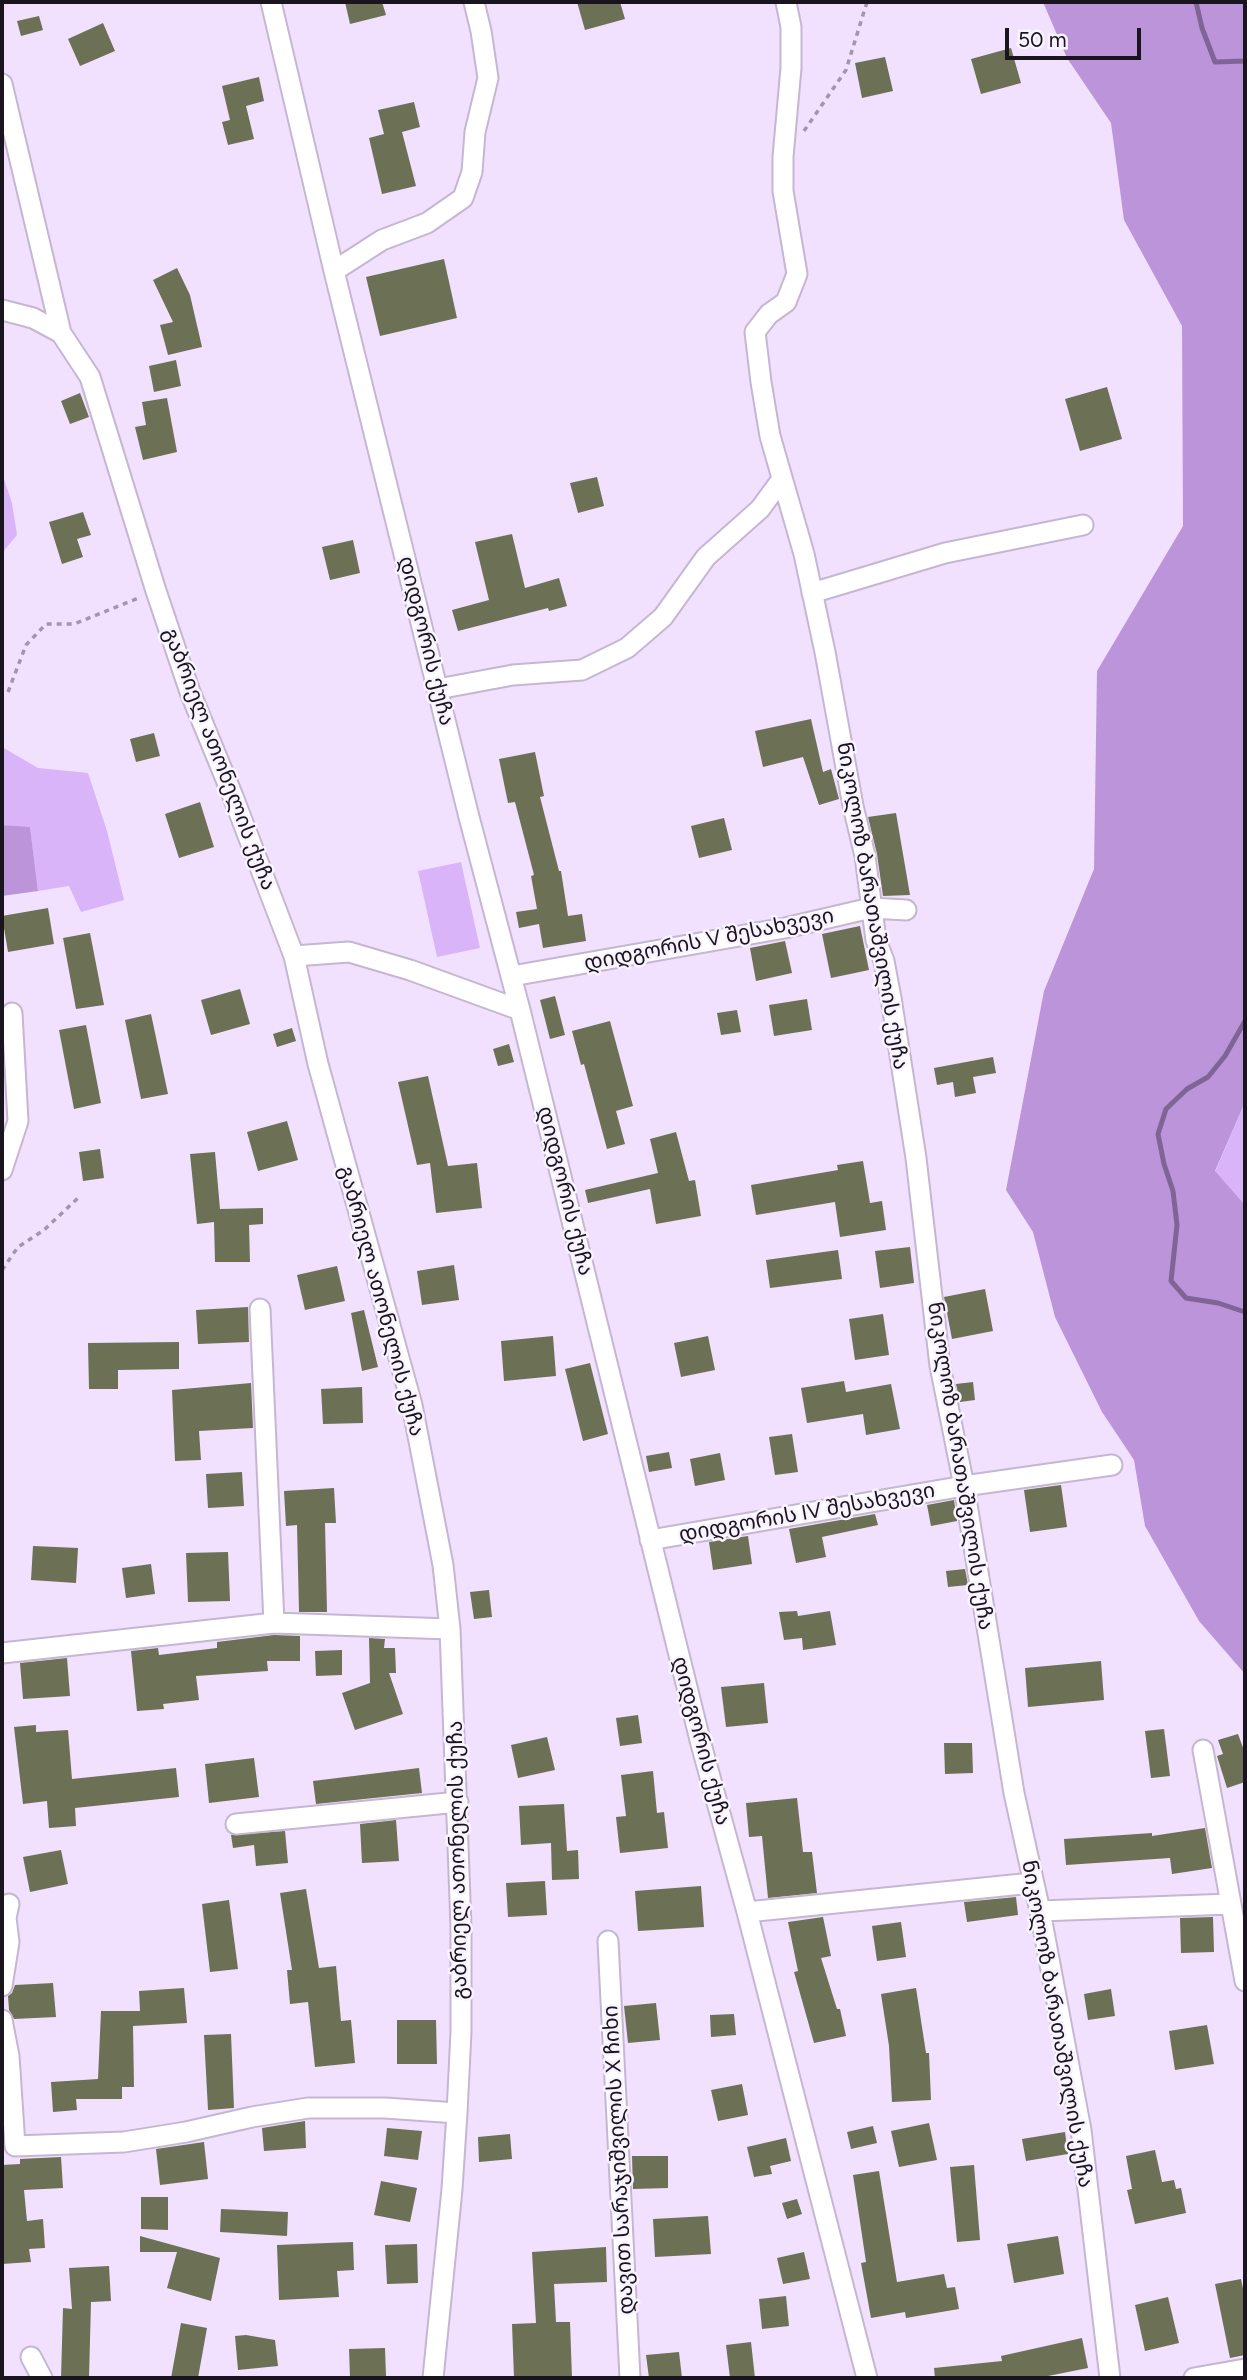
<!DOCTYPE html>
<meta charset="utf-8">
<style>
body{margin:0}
#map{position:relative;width:1247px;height:2380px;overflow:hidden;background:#f1e1ff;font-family:Figtree,sans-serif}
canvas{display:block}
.frame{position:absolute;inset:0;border:4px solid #1a141e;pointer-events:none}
.scale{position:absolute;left:1005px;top:28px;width:136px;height:32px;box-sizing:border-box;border:4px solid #1a141e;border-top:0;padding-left:9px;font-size:21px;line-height:24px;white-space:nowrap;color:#1a141e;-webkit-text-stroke:5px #f9f3ff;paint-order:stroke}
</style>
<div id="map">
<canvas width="1247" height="2380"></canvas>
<div class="frame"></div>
<div class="scale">50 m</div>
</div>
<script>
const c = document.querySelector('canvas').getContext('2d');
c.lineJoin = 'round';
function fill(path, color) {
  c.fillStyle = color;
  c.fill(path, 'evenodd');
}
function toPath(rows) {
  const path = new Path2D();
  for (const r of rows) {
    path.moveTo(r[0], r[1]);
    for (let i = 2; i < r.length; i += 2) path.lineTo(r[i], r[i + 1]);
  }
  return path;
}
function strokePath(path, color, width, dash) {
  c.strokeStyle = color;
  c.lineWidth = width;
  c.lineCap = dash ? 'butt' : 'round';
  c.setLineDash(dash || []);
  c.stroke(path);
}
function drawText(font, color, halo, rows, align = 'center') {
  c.font = font + ' Figtree,"Noto Sans Georgian",sans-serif';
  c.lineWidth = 5;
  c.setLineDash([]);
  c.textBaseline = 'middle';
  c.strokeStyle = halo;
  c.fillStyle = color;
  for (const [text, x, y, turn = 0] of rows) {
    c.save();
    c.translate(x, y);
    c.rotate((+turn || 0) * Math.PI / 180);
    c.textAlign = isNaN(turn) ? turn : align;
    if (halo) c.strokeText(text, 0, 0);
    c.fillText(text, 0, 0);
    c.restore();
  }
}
fill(toPath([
 [2,473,12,503,17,535,2,553],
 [2,747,38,768,88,773,107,831,124,900,81,912,69,886,38,891,30,828,2,825],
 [461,862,480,948,437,957,418,871],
 [1245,1102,1245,1205,1215,1172]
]), '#dab4f8');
fill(toPath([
 [1043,2,1245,2,1245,1102,1215,1171,1245,1205,1245,1674,1199,1621,1145,1526,1134,1460,1102,1412,1055,1317,1033,1232,1006,1190,1044,991,1094,869,1097,671,1183,526,1182,326,1124,220,1111,123,1067,58],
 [2,825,30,827,38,891,2,896]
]), '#bb94da');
strokePath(toPath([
 [1196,2,1202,28,1215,62,1245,61],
 [1245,1021,1225,1056,1208,1077,1187,1089,1166,1109,1158,1134,1164,1164,1173,1191,1177,1225,1171,1281,1186,1298,1218,1303,1245,1312]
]), '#816496', 5);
fill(toPath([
 [345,2,382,2,386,15,350,24],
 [577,2,620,2,625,19,585,30],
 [39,16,43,30,21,36,17,21],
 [103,23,115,51,80,66,68,39],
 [1011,48,1021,83,981,94,971,59],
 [885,57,893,91,862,98,855,63],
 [259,77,264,101,246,106,254,139,228,145,222,122,230,120,222,86],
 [414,102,420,127,402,132,416,186,382,194,369,138,384,134,378,110],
 [444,259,457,318,380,336,366,277],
 [177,268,190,295,202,347,168,355,160,325,173,322,153,280],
 [176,360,181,386,154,392,149,366],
 [1107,387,1122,439,1080,451,1065,399],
 [80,393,89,417,70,424,61,401],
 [167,398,177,452,143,460,135,427,146,425,142,402],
 [597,477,604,506,578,513,570,483],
 [83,512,91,535,77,539,83,557,62,564,49,522],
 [512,534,525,588,559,578,567,606,549,611,548,608,458,631,452,610,489,600,475,542],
 [353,540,360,573,330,580,322,547],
 [811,719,823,772,831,769,839,799,819,805,803,757,763,767,755,731],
 [154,733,160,756,136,762,130,739],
 [535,752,544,796,540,797,559,871,561,871,568,916,582,914,586,941,543,948,539,924,519,928,516,912,537,909,531,876,534,875,515,802,508,803,499,759],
 [200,802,214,847,179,858,165,814],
 [896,813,910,895,883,896,877,854,868,817],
 [724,818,732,850,699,858,691,826],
 [48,908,54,944,8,952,2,916],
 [860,926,869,970,831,978,822,934],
 [90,933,104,1005,76,1009,63,938],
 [785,941,792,973,756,981,750,948],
 [240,989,250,1024,211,1035,201,1000],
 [555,996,565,1035,550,1039,540,1000],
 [807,999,812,1030,774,1036,769,1005],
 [737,1010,741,1032,721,1035,717,1013],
 [151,1014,168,1094,141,1099,125,1020],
 [610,1021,633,1106,616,1111,625,1144,607,1149,584,1064,581,1065,572,1031],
 [86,1025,101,1103,74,1109,59,1030],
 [292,1028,296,1041,277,1047,273,1034],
 [509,1044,514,1062,498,1066,493,1049],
 [993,1057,996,1073,973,1077,976,1093,955,1097,953,1082,937,1085,934,1068],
 [428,1076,448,1166,477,1163,482,1208,436,1213,430,1163,417,1165,398,1082],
 [287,1121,298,1160,258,1171,247,1132],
 [676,1132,689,1181,695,1180,701,1216,656,1224,650,1189,588,1203,585,1190,658,1173,650,1139],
 [100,1149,104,1178,83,1181,79,1152],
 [215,1152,220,1209,263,1208,263,1224,249,1225,250,1262,215,1262,214,1222,197,1224,190,1154],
 [863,1161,870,1203,882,1201,886,1230,840,1237,835,1202,756,1215,751,1185,838,1170,837,1165],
 [910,1247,914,1283,880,1288,875,1251],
 [838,1250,842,1279,770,1288,766,1260],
 [454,1265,459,1300,422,1305,417,1271],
 [337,1266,345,1301,305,1310,297,1275],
 [985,1289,993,1331,952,1339,944,1297],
 [248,1307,249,1342,198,1344,196,1310],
 [364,1310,378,1367,362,1371,351,1313],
 [883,1314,889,1355,855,1360,849,1319],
 [553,1336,556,1376,504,1381,501,1341],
 [708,1336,715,1370,681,1377,674,1343],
 [179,1342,179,1369,118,1370,118,1389,89,1389,88,1343],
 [590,1363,608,1434,583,1441,565,1369],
 [844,1381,846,1392,891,1384,900,1429,866,1435,863,1414,807,1423,801,1388],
 [973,1382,975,1400,960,1402,956,1384],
 [251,1383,253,1428,199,1431,201,1460,175,1461,172,1390],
 [362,1387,363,1423,323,1424,321,1389],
 [792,1434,798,1472,775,1475,769,1437],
 [669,1452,672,1468,649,1472,646,1456],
 [720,1453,725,1480,695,1486,690,1459],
 [242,1472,244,1506,208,1508,206,1474],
 [1061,1485,1067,1527,1030,1532,1024,1490],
 [334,1488,336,1523,325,1523,327,1612,299,1612,297,1525,286,1526,284,1491],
 [954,1500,957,1521,931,1526,927,1505],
 [875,1514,878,1525,822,1537,826,1557,796,1563,789,1529],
 [748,1536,752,1564,713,1570,709,1542],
 [33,1546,78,1548,76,1583,31,1580],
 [228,1552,230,1601,188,1602,186,1553],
 [151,1564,155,1594,126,1598,122,1568],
 [965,1569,968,1585,948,1587,946,1571],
 [489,1590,492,1617,474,1619,470,1592],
 [797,1611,798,1616,830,1611,836,1645,803,1650,802,1638,784,1640,779,1612],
 [274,1635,300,1636,300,1661,267,1661,268,1671,196,1676,199,1700,163,1704,164,1709,137,1711,131,1651,158,1648,159,1655,217,1648,217,1642],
 [369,1638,385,1639,384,1648,395,1648,396,1673,389,1673,403,1714,355,1730,342,1693,370,1683],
 [342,1650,342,1675,316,1676,315,1651],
 [67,1658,70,1696,23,1699,20,1663],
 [1101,1661,1104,1700,1028,1707,1025,1668],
 [764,1683,768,1723,726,1727,721,1687],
 [638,1715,642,1743,620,1746,616,1718],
 [36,1725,36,1732,68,1730,72,1779,176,1768,179,1797,75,1808,76,1826,49,1828,47,1801,23,1804,14,1727],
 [1164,1729,1170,1776,1151,1778,1145,1731],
 [1238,1734,1245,1753,1245,1782,1227,1788,1217,1756,1223,1754,1218,1740],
 [547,1737,555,1770,518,1778,511,1745],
 [944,1743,972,1743,973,1773,945,1774],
 [254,1758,259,1797,209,1803,205,1764],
 [419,1768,422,1793,316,1804,313,1781],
 [653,1771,657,1813,664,1812,668,1848,620,1853,616,1817,626,1816,621,1775],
 [797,1798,803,1852,812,1852,817,1893,768,1898,762,1836,749,1837,746,1803],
 [564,1804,567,1851,578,1850,579,1879,552,1880,551,1843,521,1845,519,1806],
 [396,1820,399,1861,362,1863,360,1824],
 [1205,1828,1212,1868,1172,1874,1170,1858,1066,1865,1064,1839,1152,1833,1152,1836],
 [285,1831,288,1863,256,1866,254,1845,233,1848,231,1835],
 [61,1850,68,1884,30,1892,23,1857],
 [545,1881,547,1915,508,1917,506,1883],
 [701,1886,704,1927,638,1931,635,1891],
 [306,1889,319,1968,336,1966,341,2021,351,2020,355,2063,315,2067,308,2002,290,2004,287,1970,292,1970,280,1893],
 [1016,1897,1018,1915,967,1922,964,1902],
 [229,1900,238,1969,210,1972,202,1904],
 [823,1917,831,1956,821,1958,837,2009,840,2009,846,2036,814,2043,794,1972,798,1971,788,1922],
 [1213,1917,1214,1952,1181,1953,1180,1918],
 [901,1922,906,1957,877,1961,872,1926],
 [53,1983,56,2017,14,2019,9,2010,8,1996,12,1993,15,1985],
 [184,1988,187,2023,133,2026,134,2087,122,2087,122,2099,76,2099,77,2110,53,2112,51,2082,98,2079,101,2011,140,2011,139,1991],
 [916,1988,926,2053,929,2053,931,2100,892,2102,889,2046,881,1994],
 [1111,1989,1115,2016,1088,2020,1084,1994],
 [656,2003,660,2040,628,2043,624,2006],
 [734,2014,736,2035,711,2037,710,2015],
 [397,2020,436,2020,437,2064,397,2064],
 [1207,2025,1214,2064,1175,2070,1169,2031],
 [231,2034,234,2108,208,2110,204,2035],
 [742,2084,748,2115,718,2121,711,2090],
 [305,2121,306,2148,264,2151,262,2128],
 [929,2123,937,2160,899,2167,891,2131],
 [873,2126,877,2143,851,2149,847,2132],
 [387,2128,422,2131,418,2160,384,2156],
 [1065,2132,1068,2154,1026,2161,1022,2139],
 [510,2134,512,2159,479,2162,478,2137],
 [786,2138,791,2161,770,2166,772,2174,754,2177,747,2147],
 [204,2142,208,2179,160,2185,156,2149],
 [1155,2150,1162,2182,1174,2180,1176,2189,1181,2188,1186,2213,1135,2224,1127,2190,1132,2189,1126,2156],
 [632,2156,668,2156,668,2188,633,2189],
 [61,2157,63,2188,24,2190,27,2221,43,2219,45,2248,29,2249,31,2262,2,2264,2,2165,20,2164,20,2159],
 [974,2165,980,2240,957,2242,950,2167],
 [879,2171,897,2282,944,2274,947,2288,955,2287,959,2309,906,2318,905,2312,871,2318,861,2263,866,2262,853,2175],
 [381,2181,417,2188,410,2222,374,2215],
 [141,2197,168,2197,168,2230,141,2229],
 [797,2199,802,2214,787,2219,782,2203],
 [221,2209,288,2212,287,2236,220,2232],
 [708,2216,711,2254,655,2257,653,2219],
 [140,2236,220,2258,211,2301,167,2288,177,2252,140,2252],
 [1058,2236,1064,2274,1014,2283,1007,2244],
 [353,2242,354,2270,337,2271,339,2297,279,2300,277,2245],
 [417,2244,418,2283,387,2284,385,2245],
 [606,2247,607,2282,554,2284,556,2322,570,2322,572,2378,514,2378,512,2324,536,2323,532,2252],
 [804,2252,810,2279,783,2284,777,2258],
 [109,2266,111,2301,91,2302,89,2378,61,2378,63,2308,72,2309,69,2268],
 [1241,2279,1245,2298,1245,2355,1230,2358,1215,2284],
 [786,2296,789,2326,762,2329,759,2299],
 [1168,2297,1179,2343,1145,2351,1135,2305],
 [181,2323,207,2328,198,2378,171,2378],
 [246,2335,275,2340,278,2366,238,2370,235,2336],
 [1082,2338,1088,2368,1038,2378,935,2378,934,2368,1002,2361,1001,2356],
 [751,2342,755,2378,730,2378,726,2345],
 [385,2348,386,2376,350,2377,349,2349],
 [679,2352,682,2378,649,2378,646,2355]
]), '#6c7054');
const minor = toPath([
 [271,2,334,271,469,817,520,1010,701,1744,747,1912,867,2378],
 [786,2,791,27,791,68,783,157,783,191,797,274,786,302,769,314,755,332,761,382,770,436,804,554,825,652,853,806,865,856,876,940,884,961,891,998,916,1158,940,1366,964,1486,1014,1793,1040,1911,1081,2130,1110,2378],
 [2,84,61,333],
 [334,271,382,240,427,223,463,198,472,172,475,132,488,78,481,31,474,2],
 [2,310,33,318,61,333,90,377,156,591,190,692,232,794,294,956,318,1064,412,1405,443,1565,450,1629,461,1927,461,2032,457,2113,452,2189,433,2378],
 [812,593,945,553,1083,525],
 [438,689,513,675,582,670,627,648,663,617,706,557,760,509,782,479],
 [294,956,349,952,410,970,520,1010],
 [512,976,785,928,871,908,906,910],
 [2,1170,18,1121,12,1013],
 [260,1309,274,1623],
 [650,1540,964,1486,1112,1465],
 [2,1653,274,1623,450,1629],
 [1203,1750,1245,1981],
 [236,1824,458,1802],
 [1040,1911,1231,1904],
 [747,1912,1032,1883],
 [608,1941,630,2378],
 [2,1986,9,1942,6,1918,9,1904],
 [2,2020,9,2056,15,2146,124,2142,186,2132,252,2117,308,2108,385,2108,457,2113],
 [31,2357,42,2378],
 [1194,2378,1245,2369]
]);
strokePath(minor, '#c5b6d2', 23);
strokePath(toPath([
 [804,131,846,70,867,2],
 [8,692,26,645,46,624,74,624,141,597],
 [2,1270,18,1247,44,1230,79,1197]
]), '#a295ac', 3.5, [5, 5]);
strokePath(minor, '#fff', 19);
drawText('21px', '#1a141e', '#f9f3ff', [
 ["დიდგორის ქუჩა",426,641,76],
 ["გაბრიელ ათონელის ქუჩა",219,759,69],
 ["ნიკოლოზ ბარათაშვილის ქუჩა",872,906,80],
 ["დიდგორის V შესახვევი",709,940,-11],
 ["დიდგორის ქუჩა",565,1191,76],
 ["გაბრიელ ათონელის ქუჩა",381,1301,75],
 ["ნიკოლოზ ბარათაშვილის ქუჩა",960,1466,81],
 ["დიდგორის IV შესახვევი",807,1513,-10],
 ["დიდგორის ქუჩა",701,1741,75],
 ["გაბრიელ ათონელის ქუჩა",458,1860,-91],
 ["ნიკოლოზ ბარათაშვილის ქუჩა",1057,2024,80],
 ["დავით სარაჯიშვილის X ჩიხი",619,2160,-93]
]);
</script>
